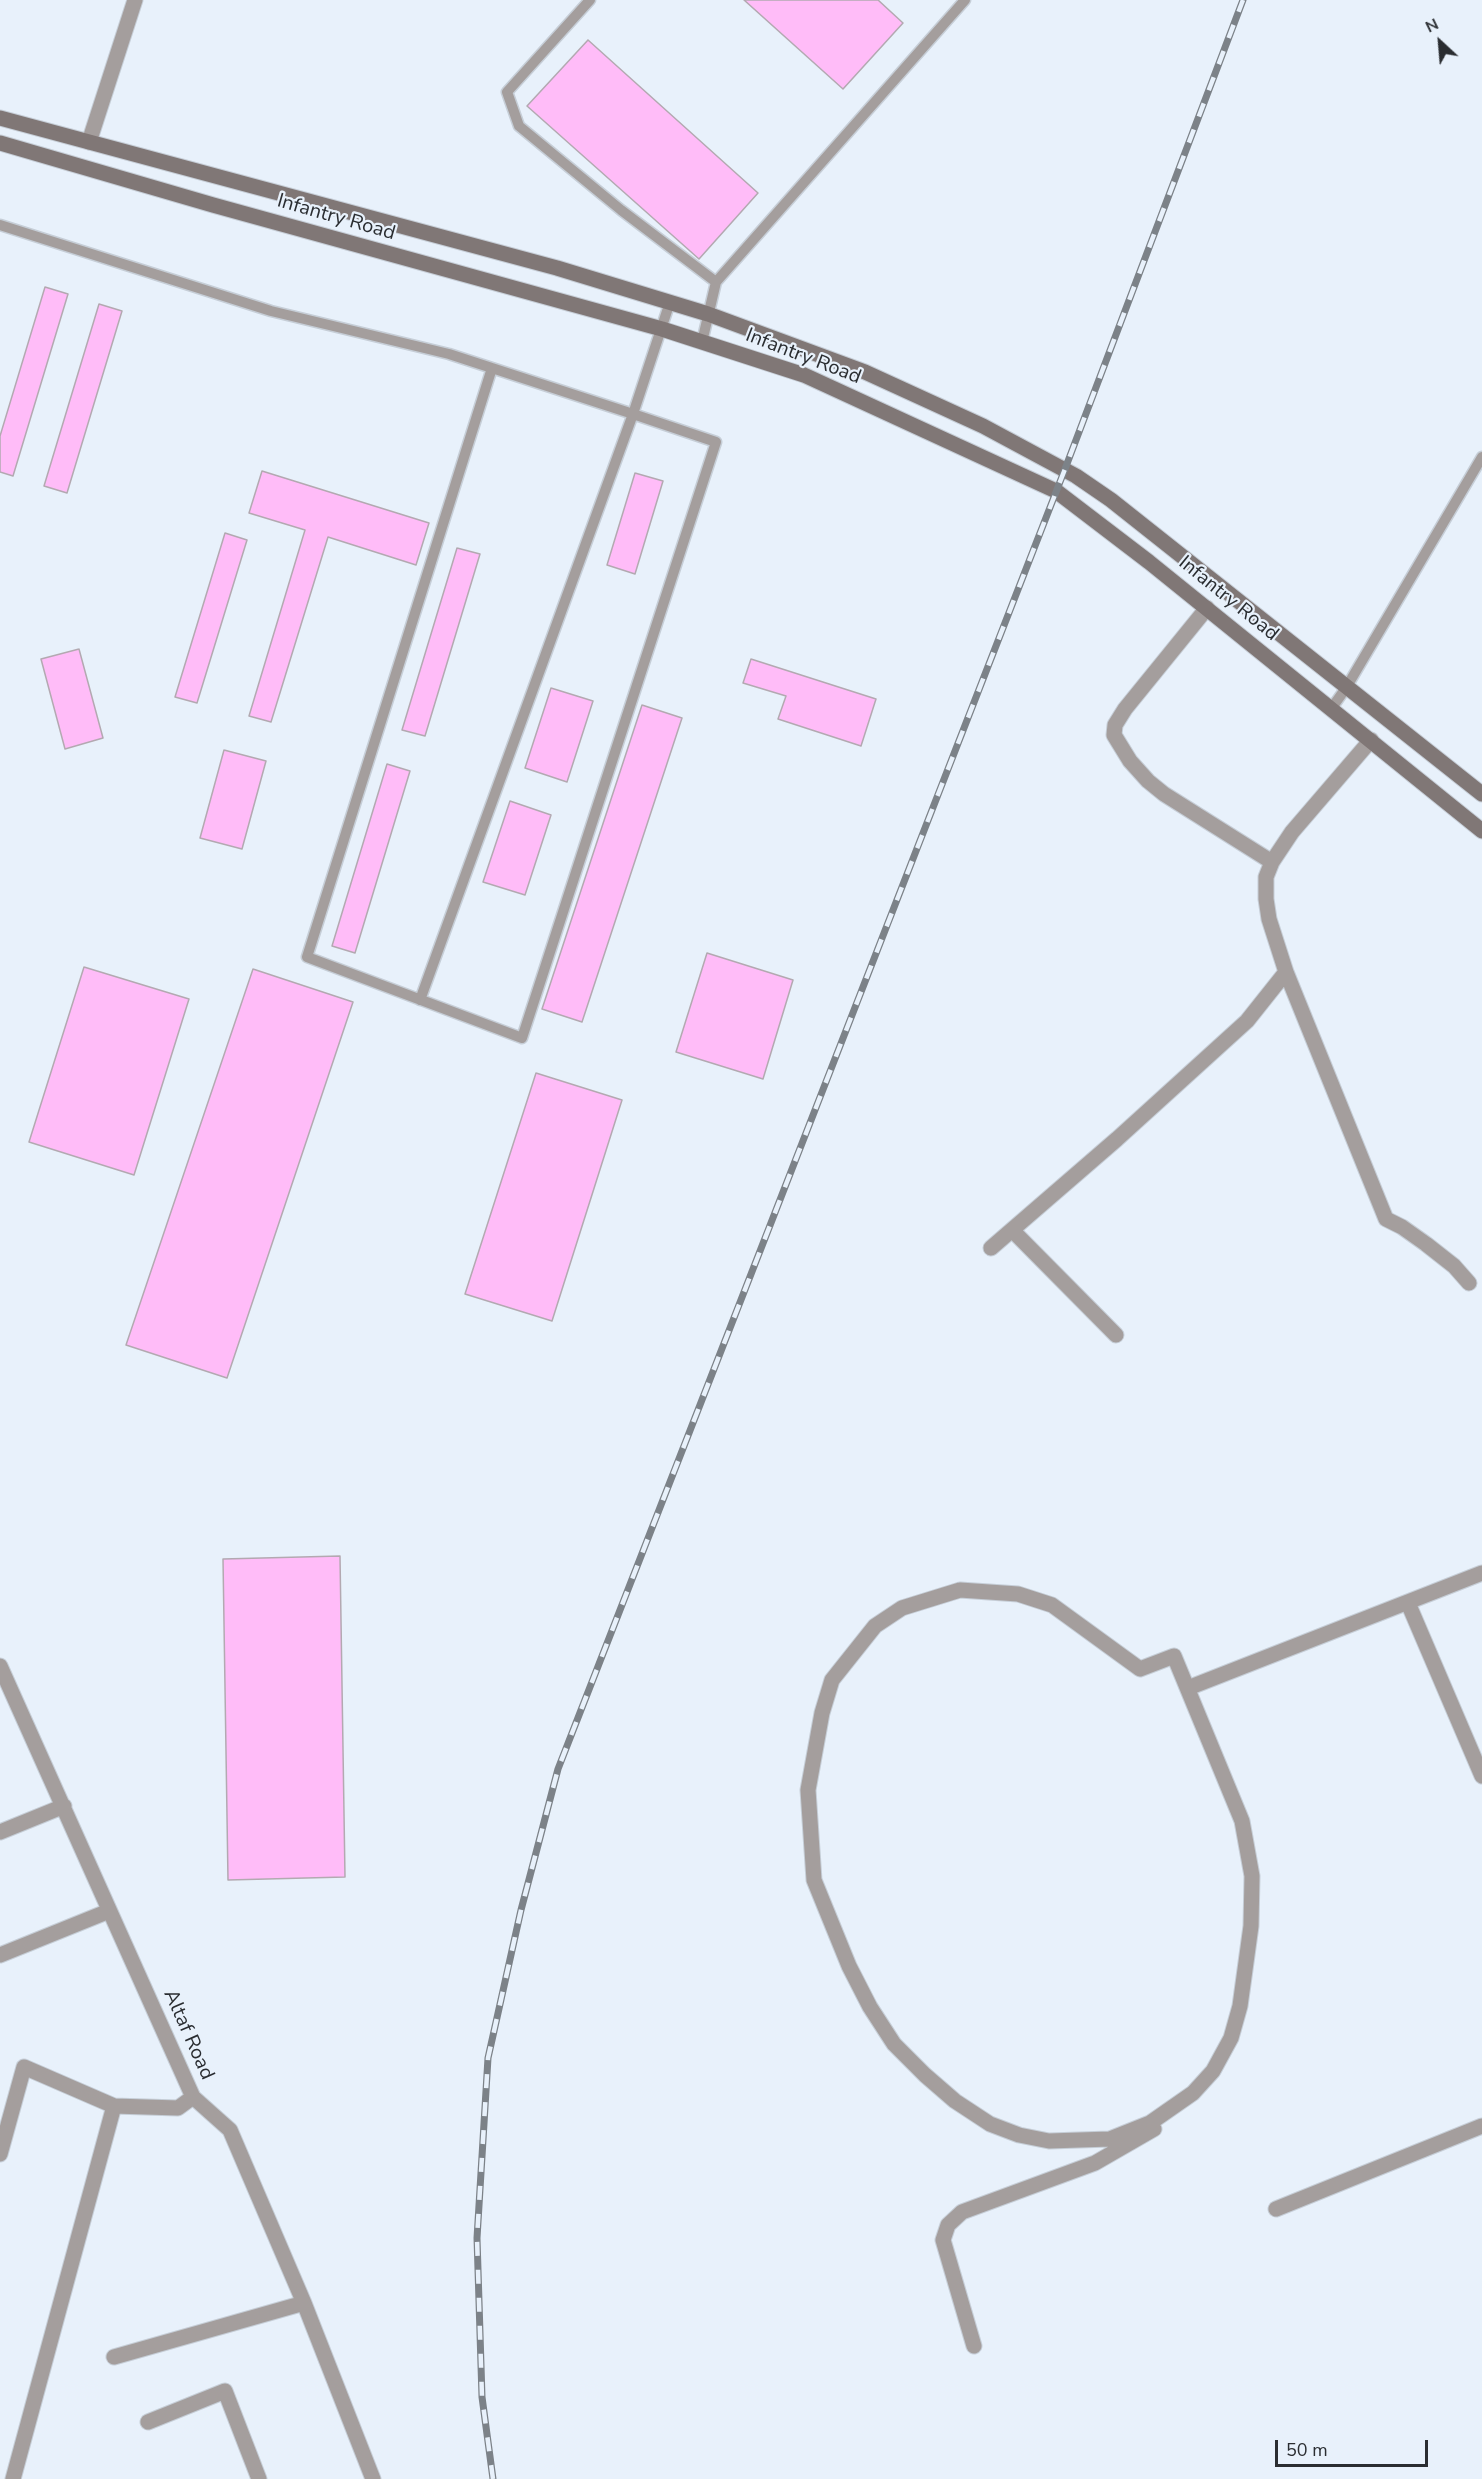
<!DOCTYPE html>
<style>
body{margin:0}
#map{position:relative;width:1482px;height:2479px;overflow:hidden;background:#e8f1fb;font-family:"Nunito Sans",sans-serif}
canvas{display:block}
.north{position:absolute;left:1410px;top:12px;width:60px;height:60px;-webkit-text-stroke:4px #e8f1fb;paint-order:stroke;rotate:334deg;font-size:16px;font-weight:700;line-height:24px;text-align:center;color:#2a2d31}
.north::after{content:'';display:block;margin:auto;width:21px;height:27px;background:#2a2d31;clip-path:polygon(50% 0,100% 100%,50% 72%,0 100%)}
.scale{position:absolute;left:1275px;top:2440px;width:153px;height:27px;box-sizing:border-box;border:3px solid #2a2d31;border-top:0;padding-left:8px;font-size:18px;line-height:21px;white-space:nowrap;color:#2a2d31;-webkit-text-stroke:4px #e8f1fb;paint-order:stroke}
</style>
<div id="map">
<canvas width="1482" height="2479"></canvas>
<div class="north">N</div>
<div class="scale">50 m</div>
</div>
<script>
const c = document.querySelector('canvas').getContext('2d');
c.lineJoin = 'round';
function fill(path, color) {
  c.fillStyle = color;
  c.fill(path, 'evenodd');
}
function toPath(rows) {
  const path = new Path2D();
  for (const r of rows) {
    path.moveTo(r[0], r[1]);
    for (let i = 2; i < r.length; i += 2) path.lineTo(r[i], r[i + 1]);
  }
  return path;
}
function strokePath(path, color, width, dash) {
  c.strokeStyle = color;
  c.lineWidth = width;
  c.lineCap = dash ? 'butt' : 'round';
  c.setLineDash(dash || []);
  c.stroke(path);
}
function drawText(font, color, halo, rows, align = 'center') {
  c.font = font + ' "Nunito Sans",sans-serif';
  c.lineWidth = 4.5;
  c.setLineDash([]);
  c.textBaseline = 'middle';
  c.strokeStyle = halo;
  c.fillStyle = color;
  for (const [text, x, y, turn = 0] of rows) {
    c.save();
    c.translate(x, y);
    c.rotate((+turn || 0) * Math.PI / 180);
    c.textAlign = isNaN(turn) ? turn : align;
    if (halo) c.strokeText(text, 0, 0);
    c.fillText(text, 0, 0);
    c.restore();
  }
}
const building = toPath([
 [744,0,878,0,903,23,843,89,744,0],
 [588,40,758,193,699,259,527,106,588,40],
 [45,287,68,294,13,476,0,472,0,436,45,287],
 [99,304,122,311,67,493,44,486,99,304],
 [262,471,429,523,416,565,328,537,271,722,249,716,305,530,249,513,262,471],
 [635,473,663,481,635,574,607,565,635,473],
 [225,533,247,540,197,703,175,697,225,533],
 [457,548,480,554,425,736,402,730,457,548],
 [79,649,103,738,65,749,41,659,79,649],
 [751,659,876,699,861,746,778,719,786,696,743,683,751,659],
 [551,688,593,701,567,782,525,768,551,688],
 [642,705,682,718,582,1022,542,1009,642,705],
 [224,750,266,761,242,849,200,838,224,750],
 [387,764,410,771,355,953,332,946,387,764],
 [510,801,551,815,525,895,483,882,510,801],
 [707,953,793,980,763,1079,676,1052,707,953],
 [84,967,189,999,134,1175,29,1142,84,967],
 [253,969,353,1002,227,1378,126,1345,253,969],
 [536,1073,622,1100,552,1321,465,1294,536,1073],
 [340,1556,345,1877,228,1880,223,1559,340,1556]
]);
fill(building, '#ffbcf8');
strokePath(building, '#b3a9b1', 1.5);
const service = toPath([
 [590,0,507,92,519,126,621,210,716,282],
 [0,225,271,311,449,354,633,414,670,302],
 [702,342,716,282,965,0],
 [1331,709,1346,688,1482,457],
 [420,1000,633,414,716,442,522,1038,307,957,492,368]
]);
const minor = toPath([
 [89,142,135,0],
 [1207,608,1125,709,1115,725,1114,735,1130,761,1148,781,1164,794,1272,862],
 [1286,972,1386,1219,1402,1227,1426,1244,1454,1266,1469,1283],
 [1013,1231,1116,1335],
 [991,1248,1117,1139,1247,1021,1286,972,1269,919,1266,899,1266,877,1272,862,1292,832,1371,740],
 [960,1590,1018,1594,1052,1605,1140,1669,1174,1656,1242,1821,1252,1876,1251,1926,1240,2006,1231,2038,1213,2071,1193,2093,1150,2123,1110,2139,1049,2141,1019,2135,990,2124,955,2101,925,2075,894,2044,870,2007,849,1966,814,1880,808,1790,822,1713,832,1680,875,1626,902,1608,960,1590],
 [1408,1603,1482,1776],
 [0,1666,193,2097,230,2130,304,2303,373,2479],
 [1188,1688,1482,1573],
 [0,1832,64,1806],
 [0,1955,109,1911],
 [0,2154,24,2067,114,2106],
 [1276,2209,1482,2126],
 [974,2346,943,2240,948,2225,962,2212,1095,2163,1154,2129],
 [114,2357,304,2303],
 [148,2422,225,2391,259,2479],
 [13,2479,114,2106,178,2108,193,2097]
]);
const secondary = toPath([
 [0,118,557,268,708,314,865,372,983,426,1076,476,1111,500,1482,794],
 [0,143,213,205,662,329,804,375,1056,491,1149,562,1482,831]
]);
strokePath(service, '#c6ced7', 13);
strokePath(minor, '#c6ced7', 17);
strokePath(secondary, '#c6ced7', 17);
strokePath(service, '#a49e9d', 10);
strokePath(minor, '#a49e9d', 15);
strokePath(secondary, '#807776', 15);
const rail = toPath([
 [493,2479,482,2397,477,2238,488,2058,521,1910,558,1769,1065,469,1243,0]
]);
strokePath(rail, '#7c8288', 7);
strokePath(rail, '#e8f1fb', 4.5, [14]);
drawText('20px', '#2a2d31', '#e8f1fb', [
 ["Infantry Road",336,218,16],
 ["Infantry Road",803,357,21],
 ["Infantry Road",1228,599,39],
 ["Altaf Road",188,2035,66]
]);
</script>
